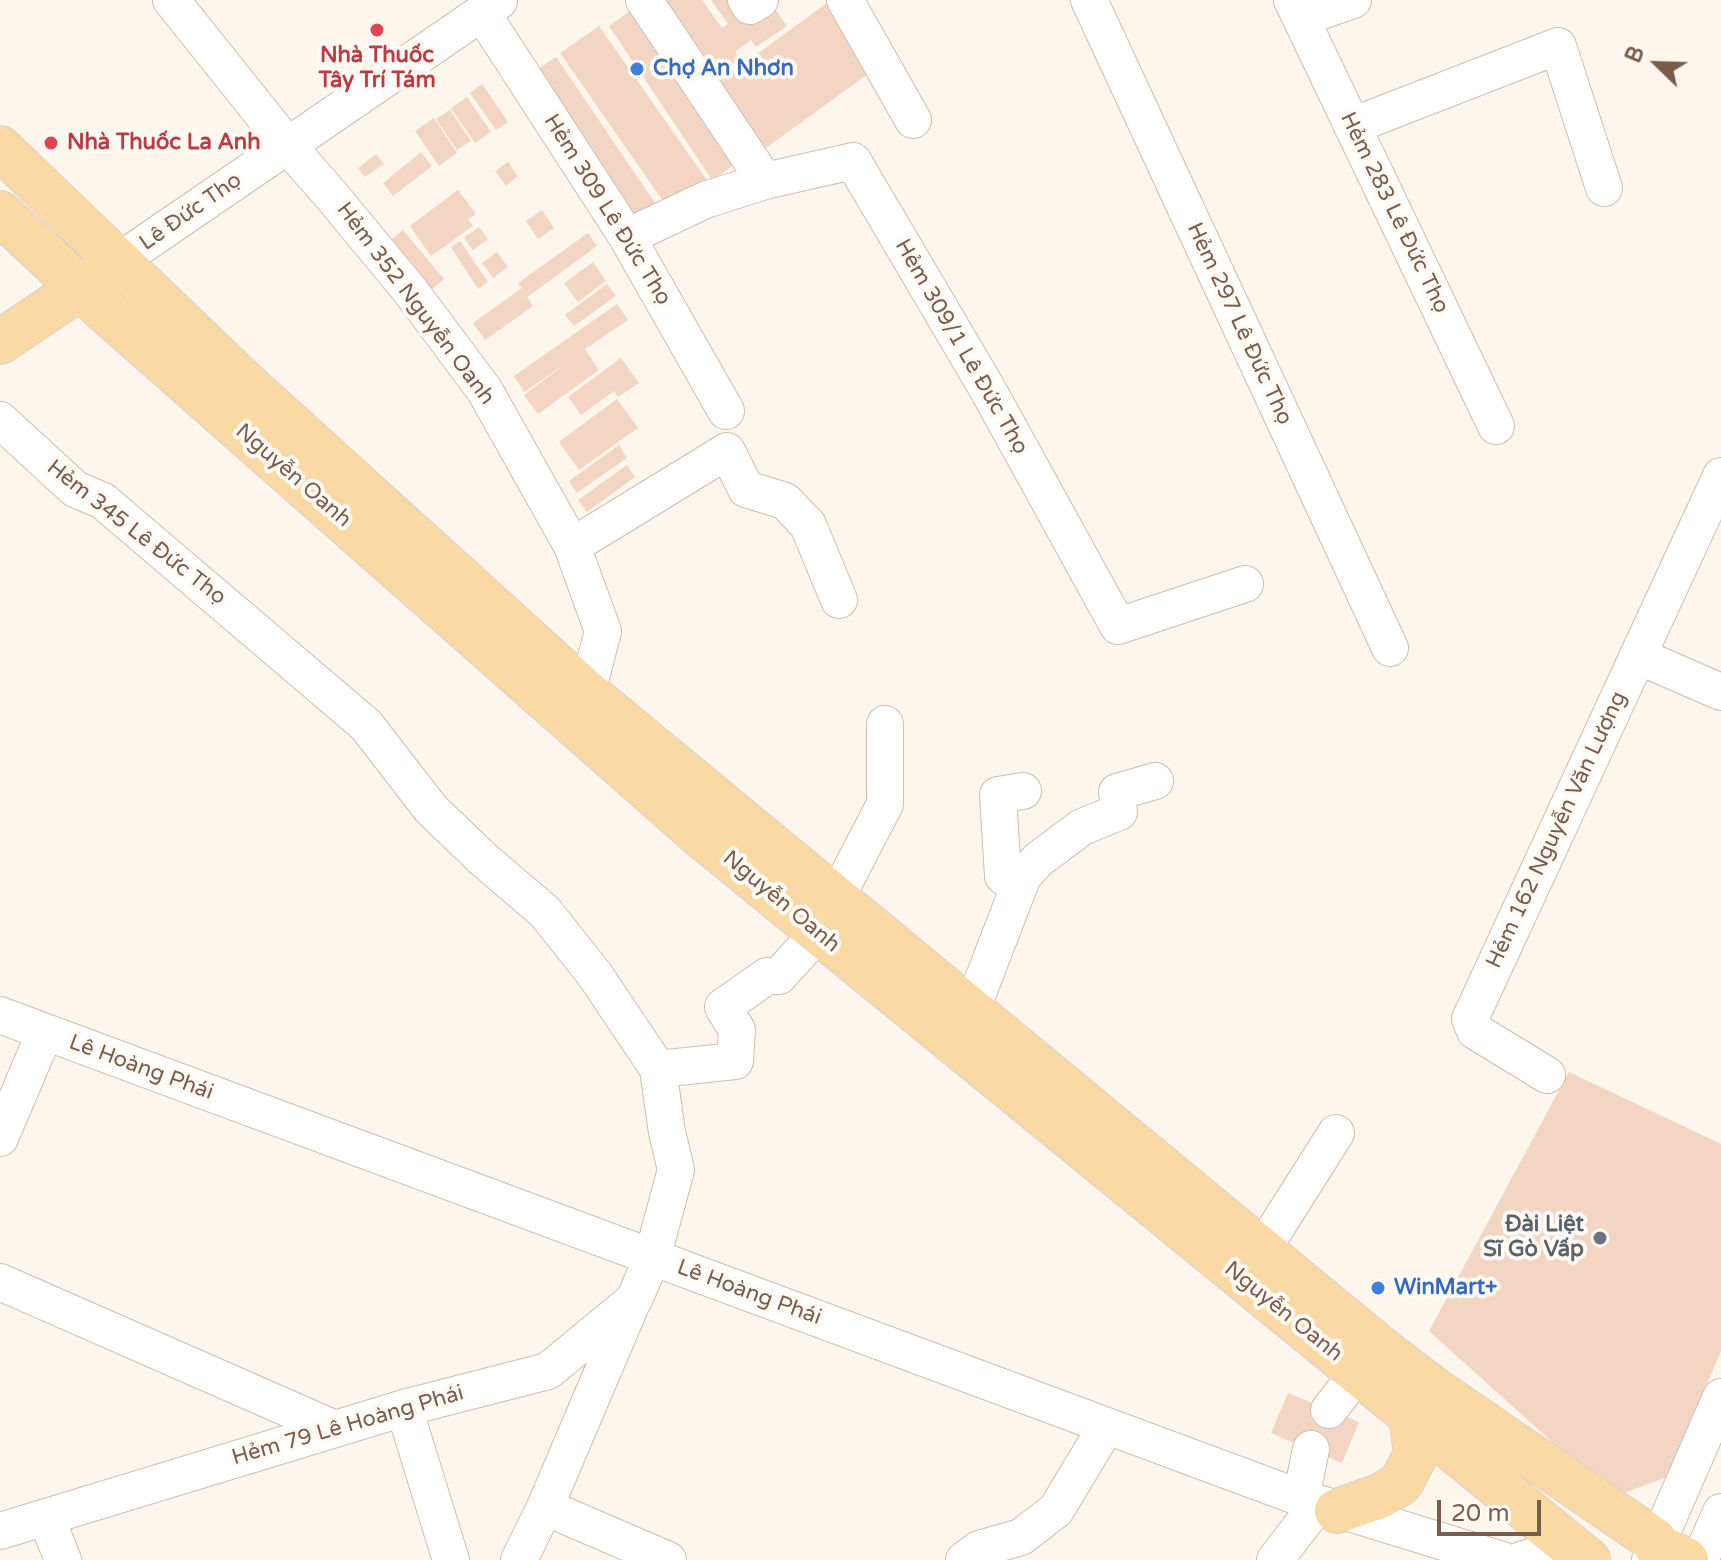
<!DOCTYPE html>
<meta charset="utf-8">
<style>
body{margin:0}
#map{position:relative;width:1721px;height:1560px;overflow:hidden;background:#fdf6ec;font-family:"Varela Round",sans-serif}
canvas{display:block}
.north{position:absolute;left:1617px;top:24px;width:80px;height:80px;-webkit-text-stroke:6px #fffaf3;paint-order:stroke;rotate:293deg;font-size:22px;font-weight:700;line-height:32px;text-align:center;color:#7a5c4d}
.north::after{content:'';display:block;margin:auto;width:28px;height:36px;background:#7a5c4d;clip-path:polygon(50% 0,100% 100%,50% 72%,0 100%)}
.scale{position:absolute;left:1437px;top:1500px;width:104px;height:36px;box-sizing:border-box;border:4px solid #7a5c4d;border-top:0;padding-left:10px;font-size:24px;line-height:28px;white-space:nowrap;color:#7a5c4d;-webkit-text-stroke:6px #fffaf3;paint-order:stroke}
</style>
<div id="map">
<canvas width="1721" height="1560"></canvas>
<div class="north">B</div>
<div class="scale">20 m</div>
</div>
<script>
const c = document.querySelector('canvas').getContext('2d');
c.lineJoin = 'round';
function fill(path, color) {
  c.fillStyle = color;
  c.fill(path, 'evenodd');
}
function toPath(rows) {
  const path = new Path2D();
  for (const r of rows) {
    path.moveTo(r[0], r[1]);
    for (let i = 2; i < r.length; i += 2) path.lineTo(r[i], r[i + 1]);
  }
  return path;
}
function strokePath(path, color, width, dash) {
  c.strokeStyle = color;
  c.lineWidth = width;
  c.lineCap = dash ? 'butt' : 'round';
  c.setLineDash(dash || []);
  c.stroke(path);
}
function drawText(font, color, halo, rows, align = 'center') {
  c.font = font + ' "Varela Round",sans-serif';
  c.lineWidth = 8;
  c.setLineDash([]);
  c.textBaseline = 'middle';
  c.strokeStyle = halo;
  c.fillStyle = color;
  for (const [text, x, y, turn = 0] of rows) {
    c.save();
    c.translate(x, y);
    c.rotate((+turn || 0) * Math.PI / 180);
    c.textAlign = isNaN(turn) ? turn : align;
    if (halo) c.strokeText(text, 0, 0);
    c.fillText(text, 0, 0);
    c.restore();
  }
}
fill(toPath([
 [661,0,702,0,722,28,728,24,711,0,768,0,787,26,756,47,751,40,735,52,740,58,701,87],
 [831,0,879,66,763,150,716,84],
 [630,11,734,165,712,180,609,26],
 [599,26,709,183,670,211,560,53],
 [556,57,665,218,644,233,535,71],
 [482,84,508,122,496,130,470,93],
 [467,97,491,132,475,143,451,108],
 [450,110,471,141,457,150,436,119],
 [434,118,457,153,439,166,415,131],
 [421,152,432,166,393,196,383,183],
 [376,154,384,164,365,177,358,168],
 [508,162,518,176,506,186,495,171],
 [458,190,476,214,468,219,473,226,431,256,410,226],
 [542,210,554,228,538,239,526,221],
 [479,227,488,239,473,250,464,238],
 [403,230,444,279,429,292,387,243],
 [588,233,597,246,527,297,533,306,485,340,473,323,522,288,518,283],
 [460,241,488,282,478,289,451,247],
 [497,252,508,267,493,278,482,263],
 [593,262,606,281,578,302,564,283],
 [607,284,616,296,574,326,565,315],
 [617,304,628,320,585,349,599,370,538,414,524,395,568,362,524,392,514,376],
 [621,358,639,383,618,397,614,391,581,415,568,397],
 [617,399,638,428,579,470,559,442],
 [619,445,627,458,577,493,569,481],
 [627,465,635,477,587,512,578,500],
 [1569,1072,1721,1144,1721,1351,1667,1477,1613,1497,1429,1331],
 [1288,1393,1359,1422,1342,1463,1271,1433]
]), '#f3d5c3');
const minor = toPath([
 [171,0,287,145,331,195,412,293,485,391,572,546,603,631,587,693],
 [644,0,765,181],
 [746,0,750,6,760,0],
 [845,0,913,120],
 [1089,0,1390,648],
 [1292,0,1496,426],
 [482,13,627,237,726,411],
 [1301,18,1353,0],
 [1352,126,1558,46,1604,188],
 [627,237,705,200,765,181,853,161,988,390,1118,626,1245,584],
 [119,261,499,1],
 [0,420,75,489,103,501,366,725,431,809,483,859,545,912,595,975,658,1069,667,1132,676,1170,652,1258,634,1300,548,1371,404,1408,0,1531],
 [572,546,727,451,746,489,785,501,808,525,839,600],
 [1638,656,1721,692],
 [1018,888,1003,876,998,795,1023,791],
 [971,1011,1023,876,1039,859,1082,827,1119,812,1117,792,1155,781],
 [0,1015,1301,1498,1502,1560],
 [658,1069,735,1061,737,1030,723,1007,767,976,779,976,818,933,885,804,885,724],
 [1547,1075,1475,1031,1470,1019,1721,476],
 [0,1138,45,1032],
 [1262,1250,1336,1133],
 [0,1282,335,1429],
 [404,1408,451,1560],
 [1329,1410,1358,1373],
 [1301,1498,1311,1449],
 [545,1507,668,1560],
 [46,1517,63,1560],
 [519,1560,545,1507,631,1305],
 [964,1560,979,1549,1021,1537,1056,1510,1106,1427],
 [1275,1560,1318,1504],
 [1521,1560,1567,1546],
 [1650,1560,1721,1397],
 [1700,1560,1721,1512]
]);
const major = toPath([
 [0,148,246,384,587,693,1380,1348,1435,1390,1654,1540,1656,1546,1686,1560],
 [0,213,103,309,701,836,1588,1560],
 [0,342,104,272],
 [1337,1511,1380,1496,1401,1483,1416,1454,1411,1415]
]);
strokePath(minor, '#d1beb0', 38);
strokePath(major, '#dad1cd', 46);
strokePath(minor, '#fff', 36);
strokePath(major, '#fbd9a5', 44);
for (const [x, y, r, color] of [
 [377,30,8,"#e0444e"],
 [637,69,8,"#3f7fe0"],
 [51,143,8,"#e0444e"],
 [1600,1238,8,"#6b7280"],
 [1378,1288,8,"#3f7fe0"]
]) {
  const dot = new Path2D();
  dot.arc(x, y, r, 0, 2 * Math.PI);
  c.fillStyle = color;
  c.fill(dot);
  strokePath(dot, '#fffaf3', 3);
}
drawText('bold 22px', '#be3a42', '#fffaf3', [
 ["Nhà Thuốc",377,56],
 ["Tây Trí Tám",377,81],
 ["Nhà Thuốc La Anh",67,143,"left"]
]);
drawText('bold 22px', '#366cbe', '#fffaf3', [
 ["Chợ An Nhơn",653,69],
 ["WinMart+",1394,1288]
], 'left');
drawText('22px', '#7a5c4d', '#fffaf3', [
 ["Hẻm 309 Lê Đức Thọ",607,210,58],
 ["Lê Đức Thọ",191,212,-35],
 ["Hẻm 283 Lê Đức Thọ",1394,213,64],
 ["Hẻm 352 Nguyễn Oanh",415,304,53],
 ["Hẻm 297 Lê Đức Thọ",1239,324,65],
 ["Hẻm 309/1 Lê Đức Thọ",961,347,60],
 ["Nguyễn Oanh",293,476,41],
 ["Hẻm 345 Lê Đức Thọ",136,533,38],
 ["Hẻm 162 Nguyễn Văn Lượng",1557,830,-65],
 ["Nguyễn Oanh",781,902,40],
 ["Lê Hoàng Phái",141,1068,20],
 ["Lê Hoàng Phái",749,1293,20],
 ["Nguyễn Oanh",1283,1312,39],
 ["Hẻm 79 Lê Hoàng Phái",348,1426,-16]
]);
drawText('bold 22px', '#5b616d', '#fffaf3', [
 ["Đài Liệt",1584,1225],
 ["Sĩ Gò Vấp",1584,1250]
], 'right');
</script>
